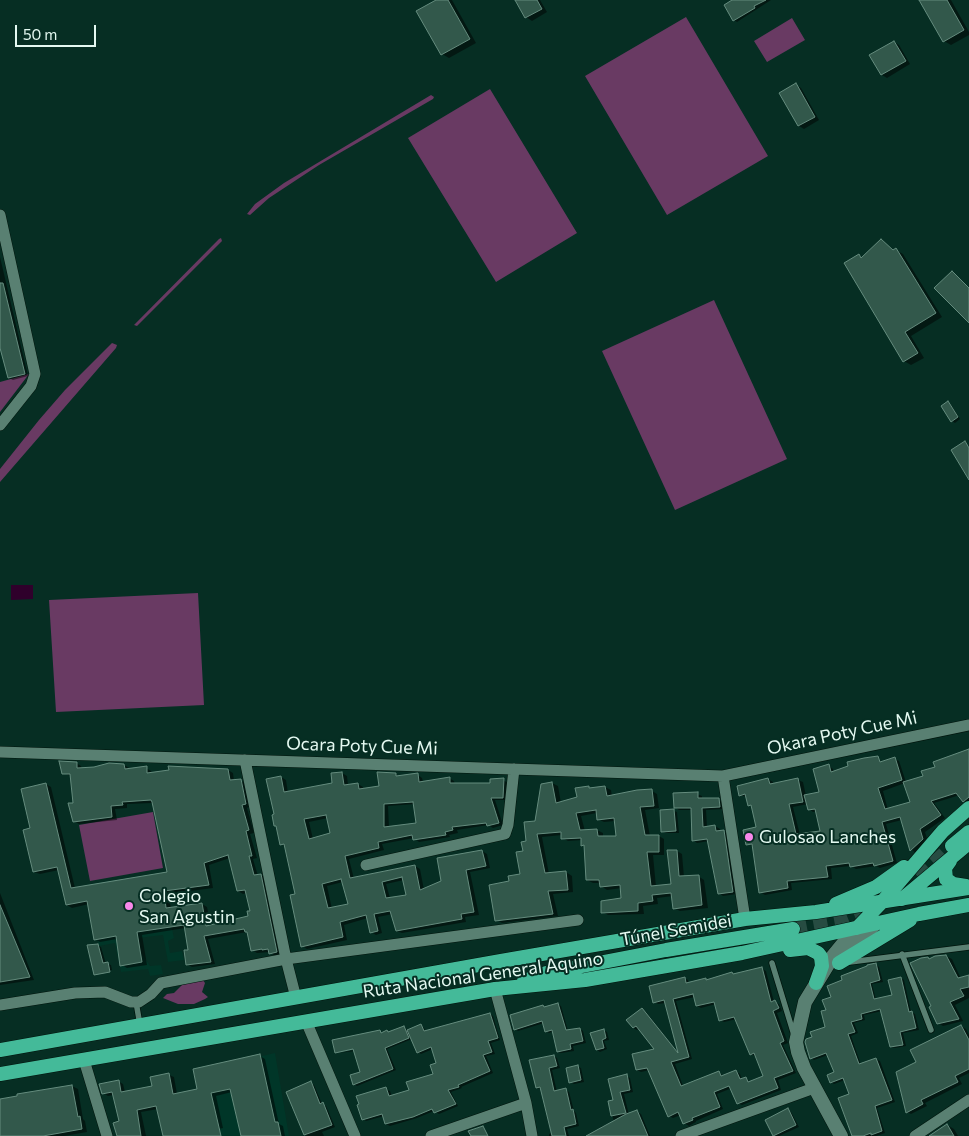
<!DOCTYPE html>
<meta charset="utf-8">
<style>
body{margin:0}
#map{position:relative;width:969px;height:1136px;overflow:hidden;background:#062e23;font-family:Commissioner,sans-serif}
canvas{display:block}
.scale{position:absolute;left:15px;top:25px;width:81px;height:22px;box-sizing:border-box;border:2px solid #e4f9f1;border-top:0;padding-left:6px;font-size:15px;line-height:18px;white-space:nowrap;color:#e4f9f1;-webkit-text-stroke:4px #062e23;paint-order:stroke}
</style>
<div id="map">
<canvas width="969" height="1136"></canvas>
<div class="scale">50 m</div>
</div>
<script>
const c = document.querySelector('canvas').getContext('2d');
c.lineJoin = 'round';
function fill(path, color) {
  c.fillStyle = color;
  c.fill(path, 'evenodd');
}
function toPath(rows) {
  const path = new Path2D();
  for (const r of rows) {
    path.moveTo(r[0], r[1]);
    for (let i = 2; i < r.length; i += 2) path.lineTo(r[i], r[i + 1]);
  }
  return path;
}
function strokePath(path, color, width, dash) {
  c.strokeStyle = color;
  c.lineWidth = width;
  c.lineCap = dash ? 'butt' : 'round';
  c.setLineDash(dash || []);
  c.stroke(path);
}
function drawText(font, color, halo, rows, align = 'center') {
  c.font = font + ' Commissioner,sans-serif';
  c.lineWidth = 4;
  c.setLineDash([]);
  c.textBaseline = 'middle';
  c.strokeStyle = halo;
  c.fillStyle = color;
  for (const [text, x, y, turn = 0] of rows) {
    c.save();
    c.translate(x, y);
    c.rotate((+turn || 0) * Math.PI / 180);
    c.textAlign = isNaN(turn) ? turn : align;
    if (halo) c.strokeText(text, 0, 0);
    c.fillText(text, 0, 0);
    c.restore();
  }
}
fill(toPath([
 [160,873,174,938,168,941,170,953,182,951,184,960,168,962,163,935,139,938,140,951,150,966,161,965,163,974,150,976,148,969,121,972,115,943,99,946,85,885],
 [275,1053,289,1136,220,1136,207,1083,227,1064]
]), '#003628');
fill(toPath([
 [686,17,768,156,667,215,585,76],
 [792,18,805,40,767,62,754,41],
 [490,89,577,233,496,282,408,138],
 [431,95,434,97,433,99,319,165,269,198,250,215,247,214,255,204,284,183],
 [221,238,222,241,137,326,134,325,219,239],
 [714,300,787,459,675,510,602,351],
 [112,343,117,345,116,348,0,482,0,469,39,420,65,390],
 [29,374,0,412,0,382],
 [198,593,204,705,56,712,49,600],
 [153,812,163,868,90,881,79,825],
 [202,979,205,983,202,992,208,997,205,999,194,1004,178,1004,163,998,167,994,174,993,182,985]
]), '#693a63');
fill(toPath([
 [11,585,33,585,33,599,11,600]
]), '#2f002b');
fill(toPath([
 [438,0,452,0,476,43,449,58,442,54],
 [516,0,540,0,547,12,532,21,526,17],
 [735,0,771,0,737,22,734,20],
 [921,0,951,0,969,32,969,35,951,45,944,41],
 [894,42,899,45,910,64,887,78,882,75],
 [796,85,801,88,819,120,804,129,799,126,781,93],
 [881,240,895,251,896,250,903,254,942,317,911,336,924,358,911,365,904,361,859,256,863,258],
 [0,257,28,376,13,380,9,378,0,340],
 [948,403,951,405,960,419,955,423,952,421],
 [969,750,969,803,964,801,960,795,934,803,945,818,925,832,928,842,916,853,912,850,902,820,886,824,897,863,880,868,876,866,856,869,851,866,831,868,832,879,791,883,792,890,765,895,760,892,753,846,747,844,758,828,753,807,749,805,747,797,740,795,768,779,773,782,773,784,798,780,803,782,806,796,820,793,829,766,833,769,834,772,877,758,883,763,895,759,899,761,906,782,925,777,936,768],
 [905,783,912,803,888,810,883,791],
 [808,804,809,809,813,812,817,811,822,832,800,835,793,807],
 [76,763,81,766,82,769,124,765,129,768,129,770,146,768,151,771,152,773,228,770,233,773,234,781,241,781,246,784,250,806,247,808,254,833,250,834,257,858,253,859,258,876,261,875,266,878,281,955,275,956,270,952,257,953,252,950,247,932,208,939,215,964,192,967,187,964,189,951,185,928,142,935,147,965,127,968,122,965,117,939,100,942,95,939,89,904,72,908,67,905,59,870,40,874,34,872,32,829,46,784,51,787,75,888,168,873,153,803,127,804,127,808,115,809,117,820,79,824,74,821,71,776,63,773],
 [230,858,238,891,243,894,247,893,252,912,250,917,211,926,207,907,202,904,171,908,168,894,213,888,209,865],
 [342,773,347,776,348,785,358,784,363,787,363,789,381,787,396,774,401,777,418,775,422,778,423,782,449,778,454,781,455,785,491,784,503,780,508,783,508,800,495,800,503,825,493,828,488,825,457,830,458,833,449,835,450,837,419,842,414,838,382,844,384,850,349,859,354,879,415,866,420,869,424,890,442,882,482,851,487,854,490,868,470,872,479,915,465,917,466,922,402,933,397,931,393,914,378,917,382,933,376,935,371,932,368,918,344,925,347,940,307,949,302,946,297,895,286,847,281,844,276,815,281,777,286,780,288,793,333,784,332,774],
 [415,804,418,824,389,827,388,806],
 [328,818,332,834,313,839,309,822],
 [404,880,407,896,390,898,386,884],
 [343,882,349,905,332,909,327,886],
 [552,783,558,786,561,803,578,798,589,787,592,789,605,787,611,790,612,797,652,791,657,794,659,808,645,810,650,836,659,836,664,839,664,855,653,855,656,887,672,885,677,851,682,854,684,877,698,876,704,880,708,908,680,911,674,908,673,896,657,898,658,904,643,906,644,914,608,915,603,912,623,899,622,888,607,890,601,886,601,883,593,883,587,880,585,846,583,845,582,840,568,841,563,838,562,835,542,837,549,874,566,872,572,876,573,892,553,894,558,916,502,923,497,920,510,882,521,875,527,842],
 [597,813,598,819,604,822,615,821,617,837,603,837,603,833,597,830,585,831,581,816],
 [697,794,702,796,702,800,718,799,723,802,724,809,706,810,707,827,715,826,720,829,720,832,723,831,728,834,737,894,723,896,719,893,709,841,697,843,693,840,692,810,679,810,675,807],
 [674,811,677,812,679,833,666,833,662,831],
 [0,893,34,980,0,985],
 [97,945,101,947,106,964,111,965,112,970,96,973,96,975,95,974],
 [946,956,952,959,961,979,969,977,969,998,955,1005,963,1021,943,1026,938,1023,932,1006,928,958,931,960],
 [876,965,879,967,883,982,872,984,876,1000,893,996,901,978,904,980,911,1012,915,1014,919,1030,903,1033,906,1046,895,1048,891,1047,882,1011,864,1015,865,1020,854,1023,858,1033,851,1036,861,1065,876,1059,880,1061,895,1102,877,1108,885,1133,876,1136,853,1136,851,1094,845,1080,834,1084,831,1082,835,1073,828,1055,814,1060,811,1058,813,1037,826,1028,827,1011,833,998],
 [761,968,766,971,774,1002,779,1004,782,1011,777,1013,788,1043,783,1045,796,1073,778,1080,781,1090,742,1105,738,1103,732,1088,717,1094,723,1109,696,1121,696,1122,689,1126,684,1123,681,1115,673,1118,669,1116,650,1070,641,1072,637,1070,656,1049,640,1028,637,1030,633,1028,642,1010,646,1012,679,1054,666,1003,658,1004,654,1002,684,978,688,980,689,984,706,979,708,980,732,973,736,975],
 [695,997,697,1006,701,1008,716,1004,720,1020,724,1022,737,1019,751,1054,755,1056,765,1076,750,1082,746,1078,742,1080,740,1074,736,1071,724,1076,719,1073,683,1086,675,1064,692,1059,676,1001],
 [557,1004,561,1006,568,1031,580,1029,583,1031,586,1043,573,1046,574,1051,561,1053,558,1052,553,1031,549,1033,546,1031,544,1023,518,1031,515,1029,546,1008],
 [490,1014,493,1016,500,1040,491,1043,495,1054,486,1056,493,1073,461,1087,462,1088,451,1092,458,1106,439,1114,434,1111,417,1118,390,1126,386,1124,384,1116,366,1121,363,1119,358,1105,360,1105,358,1096,386,1089,390,1091,392,1097,411,1091,408,1083,434,1074,431,1066,438,1063,433,1049,421,1054,418,1052,412,1039,387,1049,396,1070,357,1086,354,1084,352,1076,362,1073,355,1051,339,1053,359,1049,359,1047,337,1051,337,1053,334,1041,380,1032,382,1033,387,1031,390,1033,404,1027,408,1031,421,1026,424,1028,426,1032],
 [961,1026,966,1029,969,1035,969,1073,959,1078,962,1084,925,1103,927,1106,911,1114,907,1112,917,1063],
 [603,1030,607,1032,609,1040,604,1041,607,1049,600,1052,597,1050],
 [260,1056,265,1059,279,1124,283,1126,285,1136,241,1136,232,1092,216,1096,223,1128,205,1132,206,1136,164,1136,158,1109,141,1112,146,1136,118,1136,120,1122,114,1095,108,1096,103,1093,118,1081,123,1084,125,1092,153,1087,169,1075,174,1077,177,1094,199,1090],
 [554,1056,557,1058,560,1068,552,1070,557,1092,565,1090,569,1092,574,1111,576,1113,579,1126,567,1129,569,1136,549,1136,549,1134,552,1133,541,1089,537,1088],
 [578,1067,581,1068,584,1082,574,1084,570,1082],
 [626,1076,630,1078,633,1092,624,1094,629,1115,637,1112,641,1114,650,1136,588,1136,602,1129,601,1127,614,1122,609,1102,614,1100],
 [311,1083,314,1085,322,1104,326,1106,335,1127,322,1132,324,1136,306,1136,287,1092],
 [72,1086,78,1089,83,1119,85,1121,87,1132,64,1136,0,1136,0,1100,18,1097,18,1095],
 [788,1110,791,1112,799,1127,779,1136,776,1136,774,1135],
 [947,1125,954,1129,958,1136,936,1136]
]), '#0007');
const building = toPath([
 [436,0,448,0,470,39,441,55,416,11,436,0],
 [515,0,537,0,542,9,525,18,515,0],
 [732,0,766,0,754,6,755,8,733,21,724,5,732,0],
 [919,0,947,0,964,30,943,42,919,0],
 [894,41,906,61,881,75,869,55,894,41],
 [796,83,815,117,798,126,779,93,796,83],
 [881,239,893,250,896,248,936,313,905,332,918,353,903,362,844,263,859,254,861,258,881,239],
 [952,271,969,288,969,323,934,288,952,271],
 [0,283,3,283,25,374,8,378,0,348,0,283],
 [948,401,958,417,951,422,941,406,948,401],
 [965,441,969,448,969,480,951,450,965,441],
 [969,749,969,797,963,802,956,793,931,801,941,815,920,829,923,839,910,851,900,817,882,822,893,861,874,866,873,863,850,867,849,863,826,866,828,877,787,881,788,888,759,893,752,844,746,845,743,830,756,827,751,805,748,806,745,794,739,796,737,786,768,778,770,784,798,778,803,802,789,804,796,834,820,831,815,809,808,810,804,795,819,792,813,769,829,764,831,772,848,766,847,762,864,758,878,756,880,762,895,757,902,780,878,788,885,809,910,802,903,782,923,776,921,771,935,767,933,762,969,749],
 [59,761,77,762,77,768,94,767,109,763,124,764,125,769,147,766,147,773,169,770,168,766,228,769,230,780,241,779,246,804,242,805,249,830,246,831,252,856,249,856,254,875,261,874,277,952,269,954,268,949,262,950,262,949,251,951,247,932,245,932,244,929,204,936,211,962,186,965,184,950,188,950,184,925,137,932,142,962,120,966,116,936,94,940,87,901,66,905,57,867,33,872,23,830,30,828,21,789,46,783,71,888,167,872,152,802,151,800,122,802,123,805,111,806,112,817,73,822,68,803,73,803,70,774,62,774,59,761],
 [228,855,237,891,245,890,250,911,247,911,248,916,206,926,202,903,166,908,164,891,209,885,204,863,228,855],
 [342,772,344,785,358,783,359,789,379,786,377,772,396,773,396,776,418,773,419,782,450,777,450,783,490,783,490,779,504,778,503,798,491,798,499,823,487,826,486,823,452,827,453,830,445,832,446,835,413,840,412,835,378,842,379,848,345,856,350,878,415,865,420,890,441,881,437,858,482,850,486,866,466,870,474,912,461,914,462,919,396,931,390,911,374,914,378,931,370,933,366,915,340,922,343,937,301,947,290,895,295,894,284,844,280,845,276,826,274,826,272,815,274,814,266,779,281,776,284,792,332,783,331,773,342,772],
 [413,802,416,823,384,827,384,804,413,802],
 [326,815,330,833,309,839,304,819,326,815],
 [402,877,406,895,386,898,382,882,402,877],
 [341,879,348,904,328,908,322,884,341,879],
 [552,782,556,803,577,797,575,788,589,786,589,788,605,786,607,796,637,790,652,789,654,806,640,807,645,835,659,835,659,852,647,852,651,886,671,884,667,850,677,850,679,876,699,875,702,905,673,909,671,893,652,895,653,901,638,903,638,911,601,913,601,901,621,898,620,885,600,887,599,880,586,880,584,845,581,846,581,838,561,839,561,832,537,834,545,873,566,871,568,890,548,891,553,914,495,921,489,885,509,881,508,876,520,874,516,852,523,851,521,842,526,841,524,822,535,821,541,784,552,782],
 [596,810,597,820,614,818,616,836,598,836,597,829,580,830,576,813,596,810],
 [698,792,698,798,719,798,720,807,702,808,703,827,715,825,716,831,724,830,733,892,718,894,707,839,692,841,691,808,674,808,673,793,698,792],
 [674,809,676,831,661,832,660,810,674,809],
 [0,905,30,977,0,982,0,905],
 [98,944,103,963,108,962,110,972,94,975,87,945,98,944],
 [946,955,958,978,969,975,969,987,960,989,964,996,950,1002,959,1019,937,1024,929,1007,931,1006,910,963,921,958,928,957,929,959,935,956,946,955],
 [876,963,880,980,870,983,874,999,892,995,888,980,901,977,909,1012,912,1011,916,1028,900,1032,903,1045,890,1047,880,1009,861,1014,862,1019,851,1022,855,1032,848,1034,859,1064,876,1058,892,1100,875,1106,882,1131,871,1135,871,1133,863,1136,852,1136,838,1098,849,1094,843,1078,830,1083,827,1075,834,1072,826,1053,810,1059,805,1042,806,1039,812,1037,810,1032,825,1027,821,1011,826,1010,822,1000,831,997,827,986,842,980,841,976,867,966,867,965,876,963],
 [762,967,771,1002,775,1000,779,1008,773,1011,784,1041,780,1043,793,1071,774,1078,778,1088,737,1104,729,1086,714,1092,720,1107,692,1118,693,1120,683,1124,678,1112,668,1117,647,1068,636,1070,632,1054,654,1049,636,1026,633,1028,626,1020,642,1008,678,1053,664,1000,653,1003,649,986,685,977,686,983,706,978,706,980,732,972,733,974,762,967],
 [693,994,696,1006,714,1002,719,1021,734,1017,750,1055,754,1053,763,1076,748,1082,746,1077,740,1079,736,1070,721,1076,719,1071,681,1086,671,1062,689,1057,673,999,693,994],
 [558,1003,566,1030,580,1028,583,1041,570,1044,571,1049,557,1052,552,1030,545,1032,542,1021,514,1030,510,1015,543,1005,544,1007,558,1003],
 [490,1013,498,1038,488,1041,492,1052,483,1055,490,1071,458,1085,459,1087,448,1090,456,1104,434,1113,432,1109,413,1117,385,1124,382,1114,362,1120,357,1105,359,1104,356,1096,386,1087,389,1096,409,1090,406,1082,433,1074,430,1065,436,1063,431,1047,417,1053,407,1030,421,1024,424,1031,490,1013],
 [961,1025,969,1040,969,1069,955,1076,958,1082,921,1100,923,1104,906,1113,896,1072,916,1062,910,1050,961,1025],
 [404,1026,409,1038,385,1048,393,1069,353,1085,350,1075,360,1072,353,1049,335,1053,332,1040,380,1030,381,1033,387,1030,388,1032,404,1026],
 [604,1029,606,1038,602,1040,604,1048,596,1050,590,1033,604,1029],
 [260,1054,275,1122,278,1122,281,1136,241,1136,230,1089,211,1093,221,1136,163,1136,156,1106,137,1110,141,1136,117,1136,113,1123,119,1121,112,1092,102,1094,99,1084,119,1080,121,1092,152,1086,150,1077,169,1073,173,1094,197,1089,193,1069,260,1054],
 [554,1055,557,1066,549,1068,554,1091,566,1088,571,1110,573,1109,576,1124,564,1127,566,1136,552,1136,540,1087,536,1088,529,1060,554,1055],
 [578,1065,581,1080,569,1083,566,1068,578,1065],
 [627,1074,630,1090,620,1092,626,1113,611,1116,608,1101,613,1100,608,1079,627,1074],
 [311,1081,320,1104,323,1102,332,1125,304,1135,286,1092,311,1081],
 [72,1085,78,1117,80,1116,82,1129,43,1136,0,1136,0,1099,17,1096,17,1094,72,1085],
 [788,1108,796,1125,773,1136,765,1120,788,1108],
 [637,1110,648,1136,586,1136,626,1114,637,1110],
 [947,1124,954,1136,929,1136,947,1124],
 [483,1126,488,1136,471,1136,468,1131,483,1126]
]);
fill(building, '#32584b');
strokePath(building, '#658c7e', 1);
strokePath(toPath([
 [918,877,948,850],
 [793,929,846,919,878,906]
]), '#274c42', 14, [14, 7]);
const service = toPath([
 [902,954,931,1030],
 [850,962,969,947],
 [772,963,794,1035],
 [136,1002,140,1025]
]);
const minor = toPath([
 [0,215,35,374,31,386,0,425],
 [0,752,723,776,969,725],
 [245,760,286,959,296,998],
 [723,776,745,919],
 [366,865,505,834,508,825,514,769],
 [495,989,526,1103,532,1136],
 [0,1005,75,993,105,992,131,1002,139,1002,151,994,161,983,286,959,578,920],
 [306,1021,355,1136],
 [84,1060,107,1136],
 [431,1136,526,1103],
 [681,1136,814,1088],
 [915,1136,969,1100]
]);
const tertiary = toPath([
 [844,958,875,924],
 [841,1136,804,1068,798,1052,796,1042,805,1002,833,956,856,928]
]);
const trunk = toPath([
 [952,846,969,832],
 [950,861,945,868,946,879,953,884,966,886],
 [902,899,969,843],
 [836,904,876,887,904,867],
 [857,928,882,902,943,831,969,808],
 [790,950,808,948,818,953,821,957,822,966,816,983],
 [839,963,910,920],
 [524,981,546,973,666,950,793,929],
 [0,1050,501,961,745,919,816,912,969,888],
 [0,1074,495,989,585,980,742,953,919,914,969,905]
]);
strokePath(service, '#00150d', 7);
strokePath(minor, '#00150d', 12);
strokePath(tertiary, '#00150d', 15);
strokePath(trunk, '#00150d', 15);
strokePath(service, '#598072', 5.5);
strokePath(minor, '#598072', 11);
strokePath(tertiary, '#598072', 14);
strokePath(trunk, '#44ba99', 14);
for (const [x, y, r, color] of [
 [749,837,5,"#f888ea"],
 [129,906,5,"#f888ea"]
]) {
  const dot = new Path2D();
  dot.arc(x, y, r, 0, 2 * Math.PI);
  c.fillStyle = color;
  c.fill(dot);
  strokePath(dot, '#062e23', 2);
}
drawText('18px', '#e4f9f1', '#062e23', [
 ["Okara Poty Cue Mi",842,733,-12],
 ["Ocara Poty Cue Mi",362,746,2],
 ["Túnel Semidei",676,930,-10],
 ["Ruta Nacional General Aquino",483,975,-8]
]);
drawText('18px', '#e4f9f1', '#062e23', [
 ["Gulosao Lanches",759,837],
 ["Colegio",139,896],
 ["San Agustin",139,917]
], 'left');
</script>
